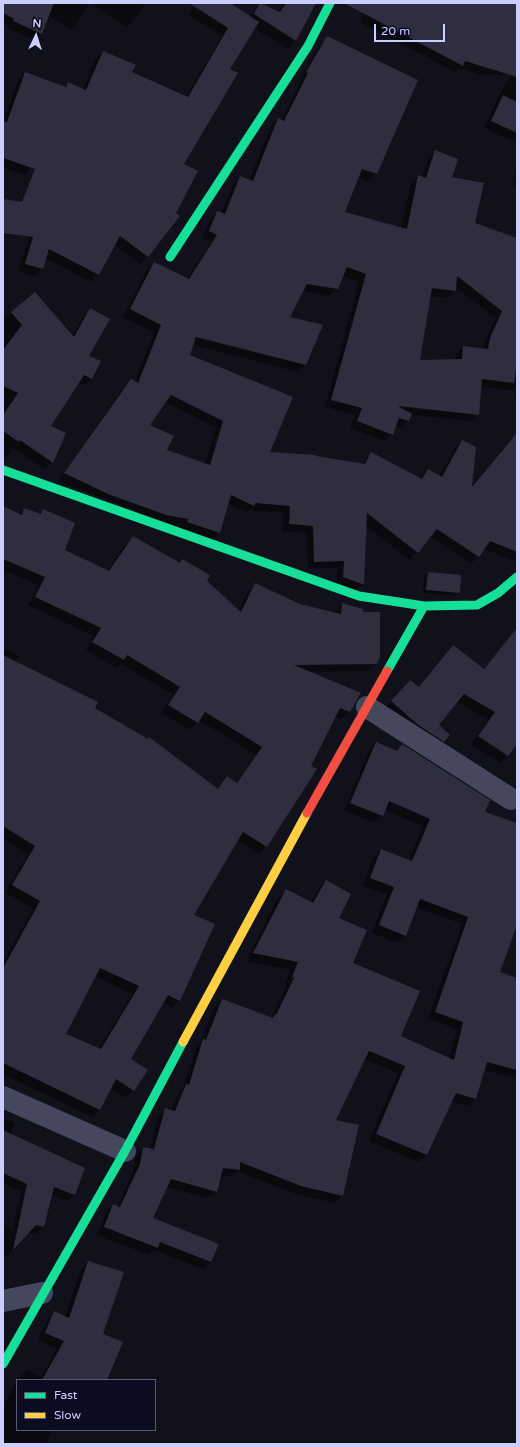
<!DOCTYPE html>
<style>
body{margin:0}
#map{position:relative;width:520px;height:1447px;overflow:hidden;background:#11111c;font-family:"Varela Round",sans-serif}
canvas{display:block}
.frame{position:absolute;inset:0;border:4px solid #ccceff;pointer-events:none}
.legend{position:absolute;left:16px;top:1379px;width:140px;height:52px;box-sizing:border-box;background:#0c0c21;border:1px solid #595a7a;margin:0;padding:5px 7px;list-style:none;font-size:12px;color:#ccceff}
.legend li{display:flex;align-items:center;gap:8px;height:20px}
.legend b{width:20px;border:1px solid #595a7a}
.north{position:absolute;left:16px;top:16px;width:40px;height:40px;-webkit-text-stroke:3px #0c0c21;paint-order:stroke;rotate:4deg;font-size:11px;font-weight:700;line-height:16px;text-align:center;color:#ccceff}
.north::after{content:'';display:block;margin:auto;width:14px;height:18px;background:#ccceff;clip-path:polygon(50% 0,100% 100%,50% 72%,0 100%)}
.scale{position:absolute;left:374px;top:24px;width:71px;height:18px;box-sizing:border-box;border:2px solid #ccceff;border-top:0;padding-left:5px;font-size:12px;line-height:14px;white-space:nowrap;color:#ccceff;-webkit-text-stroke:3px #0c0c21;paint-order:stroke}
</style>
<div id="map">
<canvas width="520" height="1447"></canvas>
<div class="frame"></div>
<ul class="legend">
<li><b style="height:5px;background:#16e098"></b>Fast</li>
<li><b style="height:5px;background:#ffcf43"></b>Slow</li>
</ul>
<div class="north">N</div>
<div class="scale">20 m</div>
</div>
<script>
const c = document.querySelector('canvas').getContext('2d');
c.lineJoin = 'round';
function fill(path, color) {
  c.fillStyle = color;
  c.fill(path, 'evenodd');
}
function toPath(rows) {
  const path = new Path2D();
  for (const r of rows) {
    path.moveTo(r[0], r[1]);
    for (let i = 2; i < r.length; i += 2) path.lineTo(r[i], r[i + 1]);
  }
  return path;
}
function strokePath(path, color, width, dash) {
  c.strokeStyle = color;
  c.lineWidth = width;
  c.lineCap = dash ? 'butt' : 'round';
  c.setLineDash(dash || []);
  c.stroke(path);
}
fill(toPath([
 [3,3,89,3,78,22,71,29,48,15,41,33,34,40,7,28,8,26,3,23],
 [90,3,146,3,127,28],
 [196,3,229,3,250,17,261,4,278,12,283,4,282,3,315,3,296,40,287,49,254,28,228,69,183,165,147,257,140,264,114,244,98,274,91,282,46,258,42,269,35,276,18,271,52,164,36,158,31,168,24,175,3,168,3,121,18,81,25,73,64,88,68,84,83,90,95,60,103,52,131,73,186,97,222,36,189,15],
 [370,3,517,3,517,74,482,75,460,68,455,72,360,22],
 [328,37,376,173,369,181,358,177,344,213,401,229,411,183,418,176,422,177,428,159,436,152,474,224,517,239,517,400,515,400,516,391,481,387,478,414,471,421,410,415,408,420,401,428,395,426,392,434,385,441,350,428,355,415,325,407,359,281,342,276,337,289,329,296,302,291,289,317,305,365,298,372,193,345,189,356,269,453,315,457,362,465,371,453,420,479,428,470,439,477,455,448,462,441,470,488,508,444,517,437,517,562,484,549,471,564,430,536,410,560,365,525,363,584,356,591,336,584,337,568,308,569,306,533,282,531,283,513,249,510,246,512,227,503,219,532,212,540,58,481,124,387,131,380,135,382,154,333,123,317,147,270,154,263,187,279,211,242,202,239,210,219,217,212,221,213,233,185,240,177,249,181,271,126,278,119,281,121,301,81,299,80,320,44],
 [455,287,496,318,482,349,463,347,456,354,456,360,419,361,430,296,447,298,455,290],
 [165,402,216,428,205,464,166,451,149,425],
 [512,76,517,78,517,143,484,128,505,84],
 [517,161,517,186,512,185],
 [35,293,72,336,83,317,90,309,88,356,92,378,84,385,78,383,50,426,52,462,44,469,13,448,3,461,3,317,5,318],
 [3,507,19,514,24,510,39,514,43,511,64,550,107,571,125,545,133,537,205,581,238,611,248,592,255,584,300,605,334,613,342,604,362,610,376,663,368,671,308,672,359,693,349,712,341,719,335,717,310,766,316,770,266,847,259,854,237,840,192,915,179,1000,172,1008,162,1003,130,1059,146,1070,133,1090,125,1098,110,1088,100,1109,92,1117,3,1074,3,963,33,909,5,892,28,854,3,838,3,648,19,656,15,662,93,709,217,790,227,778,236,783,256,755,199,720,190,730,161,713,173,695,120,663,116,668,86,650,94,636,28,605,38,585,3,570],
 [95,976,132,994,98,1050,65,1035],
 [428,573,459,592,455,596,423,593,424,576],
 [517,629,517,748,514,746,500,763,471,744,488,720,457,701,438,725,444,741,436,748,384,709,403,688,418,688,453,646,483,670],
 [376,743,396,752,402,746,484,812,517,824,517,922,499,973,517,979,517,1079,484,1070,475,1099,468,1106,451,1101,426,1155,419,1162,369,1141,398,1073,364,1059,335,1120,342,1195,334,1203,293,1193,237,1171,231,1176,220,1175,216,1191,208,1198,166,1187,151,1219,211,1261,203,1269,154,1250,149,1255,97,1235,106,1213,113,1205,117,1207,133,1173,136,1155,144,1148,150,1149,158,1117,166,1109,171,1111,179,1093,183,1088,196,1047,201,1042,214,1007,222,1000,271,1019,287,985,285,984,291,970,246,961,278,898,286,890,311,903,318,889,326,881,352,963,400,1037,449,1059,457,1029,428,1019,462,924,416,907,405,935,398,943,372,933,387,894,363,886,373,858,381,851,409,861,423,826,384,810,382,815,374,823,344,810,369,751],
 [3,1118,15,1123,10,1135,83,1168,74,1195,67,1201,51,1195,43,1227,36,1234,28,1232,3,1259,3,1222,12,1231,21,1191,3,1183],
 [88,1262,102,1335,106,1380,17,1380,27,1369,41,1377,57,1349,38,1340,48,1319,55,1312,65,1317,81,1269],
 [17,1381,17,1430,52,1430,46,1444,3,1444,3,1406]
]), '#0007');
fill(toPath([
 [3,3,54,3,42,34,13,21,14,19,3,13],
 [189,3,230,3,259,22,230,69,238,73,184,164,198,171,176,213,180,216,148,257,120,236,99,275,49,249,43,269,25,264,33,237,3,233,3,199,22,202,35,169,3,158,3,121,7,122,25,72,66,87,68,82,86,90,103,51,136,65,132,72,188,97,228,28],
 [260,3,280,12,286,3,316,3,296,41,254,14],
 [344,3,517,3,517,77,465,61,463,66],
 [327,36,418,80,377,174,362,169,345,212,407,229,418,175,426,178,435,150,458,159,452,177,484,183,475,223,517,238,517,363,514,383,482,379,479,415,398,406,412,414,409,421,399,418,393,435,357,421,362,408,331,400,366,274,347,267,338,289,307,284,290,317,323,325,306,365,196,337,190,355,293,397,270,452,316,455,316,456,365,464,371,452,422,479,428,469,442,477,462,440,476,447,472,487,517,433,517,552,490,541,479,557,437,529,418,553,367,513,364,584,362,584,343,577,344,561,314,562,313,526,289,524,290,506,256,503,254,506,231,495,220,533,187,522,188,519,166,515,108,494,64,473,131,379,138,383,161,325,130,309,154,262,189,279,217,235,209,231,217,211,225,214,240,176,253,181,278,118,284,121,308,73,306,72],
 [457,276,502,311,490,338,488,349,463,346,462,359,420,360,432,288,456,291],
 [171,395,223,421,210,465,167,450,174,436,150,425],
 [503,95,517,102,517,133,491,121],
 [35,292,74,337,90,308,110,319,89,356,101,361,92,379,84,375,51,426,66,433,53,463,20,440,19,442,3,431,3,415,18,393,3,386,3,350,22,325,11,312],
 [3,506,22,515,24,508,41,514,43,509,75,523,65,550,109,571,133,536,180,563,182,559,210,575,207,581,241,612,255,583,300,604,341,614,342,603,363,609,363,612,380,612,380,657,377,664,294,665,361,693,350,712,340,708,311,766,317,769,267,847,243,832,194,915,215,924,180,1001,168,995,131,1059,148,1070,134,1091,116,1079,100,1110,3,1063,3,968,40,901,12,885,35,846,3,826,3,655,98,702,95,708,148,739,149,737,218,789,227,776,237,783,262,747,205,712,198,723,168,705,180,687,127,655,124,660,92,642,101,628,35,597,45,577,3,559],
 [100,968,139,986,101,1049,66,1034],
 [428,572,461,575,460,593,426,590],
 [517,628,517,744,508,756,478,736,495,712,464,694,439,725,450,735,444,742,417,724,391,701,410,680,419,687,453,645,484,669],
 [376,742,397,751,402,744,490,800,485,812,517,823,517,925,500,972,517,978,517,1070,487,1062,476,1099,456,1093,427,1155,376,1134,405,1066,369,1051,336,1120,359,1125,343,1196,301,1186,240,1162,240,1170,223,1168,217,1192,171,1179,153,1218,219,1244,211,1262,160,1242,158,1248,104,1227,113,1204,120,1207,140,1164,143,1147,154,1149,165,1108,175,1111,186,1084,189,1085,203,1039,206,1040,222,999,273,1018,275,1014,276,1015,294,978,292,977,298,962,253,953,286,889,313,903,326,880,351,894,339,918,367,930,353,963,420,991,401,1036,454,1060,463,1022,435,1012,468,917,420,899,406,936,379,925,394,887,370,878,381,849,412,861,430,819,389,801,383,816,350,803],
 [3,1130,85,1168,75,1195,54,1187,44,1227,36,1225,13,1250,27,1184,3,1173],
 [88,1261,124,1272,103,1334,123,1342,107,1380,42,1380,64,1341,45,1333,54,1311,69,1318]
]), '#2e2e3f');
strokePath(toPath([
 [367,707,511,799],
 [3,1097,125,1151],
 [3,1301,42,1293]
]), '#45475d', 22);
strokePath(toPath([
 [170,257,308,46,330,3],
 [3,470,359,596,424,606,477,605,498,593,517,577],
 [387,671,424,606],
 [3,1364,125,1151,183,1042]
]), '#16e098', 9);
strokePath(toPath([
 [183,1042,307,813]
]), '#ffcf43', 9);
strokePath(toPath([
 [307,813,387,671]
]), '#f24e42', 9);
</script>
